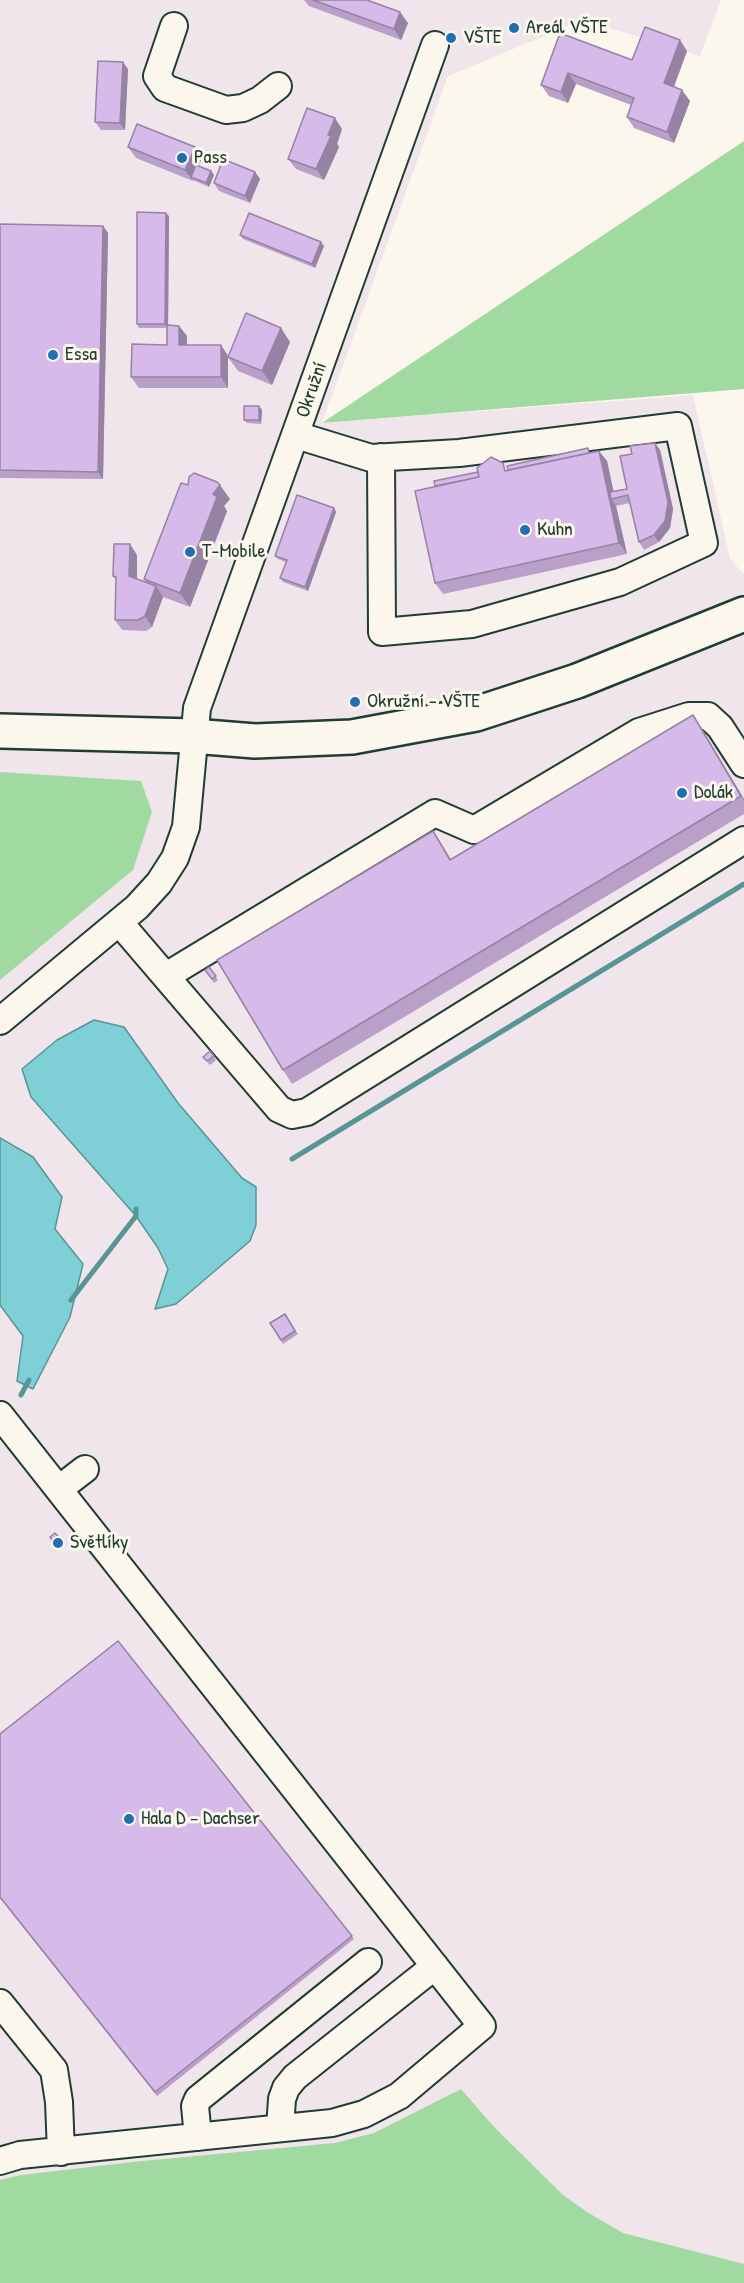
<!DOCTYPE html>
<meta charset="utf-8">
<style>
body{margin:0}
canvas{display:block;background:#fbf7ec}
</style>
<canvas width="744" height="2283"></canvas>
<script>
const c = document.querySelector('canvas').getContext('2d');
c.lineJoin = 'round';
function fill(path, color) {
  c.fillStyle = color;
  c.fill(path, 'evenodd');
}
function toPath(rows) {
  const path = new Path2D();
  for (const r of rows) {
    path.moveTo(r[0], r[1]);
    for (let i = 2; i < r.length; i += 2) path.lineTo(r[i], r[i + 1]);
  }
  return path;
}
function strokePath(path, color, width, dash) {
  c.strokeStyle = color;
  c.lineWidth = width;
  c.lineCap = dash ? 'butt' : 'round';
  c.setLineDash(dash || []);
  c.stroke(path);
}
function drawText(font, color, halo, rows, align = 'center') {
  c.font = font + ' "Patrick Hand",sans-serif';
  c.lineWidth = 6;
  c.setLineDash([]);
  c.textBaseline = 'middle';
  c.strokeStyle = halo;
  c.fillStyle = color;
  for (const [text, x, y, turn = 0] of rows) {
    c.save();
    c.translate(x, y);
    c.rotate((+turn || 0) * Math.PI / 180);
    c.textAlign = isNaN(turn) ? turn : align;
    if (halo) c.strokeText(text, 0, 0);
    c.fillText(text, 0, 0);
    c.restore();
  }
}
fill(toPath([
 [0,0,721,0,700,56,583,20,448,76,322,423,693,395,730,558,744,575,744,2283,0,2283]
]), '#f0e5eb');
fill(toPath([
 [744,141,744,389,322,423],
 [0,772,141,781,152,812,133,870,0,980],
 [461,2089,494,2127,563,2195,587,2212,623,2233,744,2264,744,2283,0,2283,0,2180,21,2175,142,2161,335,2143,374,2133]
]), '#a0daa0');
const water = toPath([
 [94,1020,124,1027,178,1103,242,1178,256,1187,256,1225,250,1241,176,1304,155,1309,168,1269,158,1248,136,1216,31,1097,22,1069,57,1040,94,1020],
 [0,1138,33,1157,62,1197,55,1229,83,1264,70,1317,33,1389,17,1381,23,1336,0,1305,0,1138]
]);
fill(water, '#7ecfd6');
strokePath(water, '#589595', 1.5);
strokePath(toPath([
 [292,1159,744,884],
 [71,1300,136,1216,136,1209],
 [21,1395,29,1380]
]), '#589595', 5);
const minor = toPath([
 [174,26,157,76,165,88,226,110,243,108,260,100,278,86],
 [296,435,371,458,459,453,678,426,704,543,620,582,472,624,382,632,381,457],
 [119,922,279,1109,292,1115,307,1112,744,840],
 [166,976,435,813,474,830,639,732,689,716,708,716,720,727,744,764],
 [0,1021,137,907,159,883,175,858,186,827,197,708,435,45],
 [0,1415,482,2026,399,2096,364,2114,332,2123,20,2155,0,2161],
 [59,1489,85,1469],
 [0,2003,54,2070,59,2102,61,2152],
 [280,2128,282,2099,286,2088,295,2077,435,1966],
 [198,2137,195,2106,198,2099,368,1962]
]);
const major = toPath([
 [0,731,193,736,255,741,352,737,476,714,577,681,744,614]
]);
strokePath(minor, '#1f3d34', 30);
strokePath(major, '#1f3d34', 38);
strokePath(minor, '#fbf7ec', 26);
strokePath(major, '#fbf7ec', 33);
fill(toPath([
 [304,0,367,0,408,23,401,40,309,6],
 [560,33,632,60,687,51,674,87,690,101,674,143,634,128,627,117,631,105,576,84,568,103,549,96,541,85],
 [128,69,125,130,101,130,95,122],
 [342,129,337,144,339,147,324,180,296,169,288,159],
 [128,147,195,147,202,157,199,166,211,171,214,175,209,187,193,180,193,181,136,158],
 [255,172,260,179,250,203,219,191,214,183],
 [169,216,168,325,179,326,187,336,187,345,221,345,228,356,290,342,272,385,238,371,228,357,228,388,139,388,131,377,167,345,167,328,139,328,137,324],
 [0,224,103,226,108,233,103,479,0,478],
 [240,235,324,246,315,268,243,239],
 [259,406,262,410,261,424,247,423,244,420],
 [660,450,673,509,670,528,659,542,644,550,639,542,630,503,616,506,627,554,443,594,435,583,508,470,591,452,607,461,613,492,627,489],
 [188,485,230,499,224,506,227,511,190,607,163,597,152,627,146,631,122,630,115,620,116,580,113,576,137,555,137,579,146,582,144,579],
 [334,508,336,512,308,591,283,582,280,578,286,562,278,559,275,556],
 [702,729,744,799,744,814,292,1084,283,1070,433,831,451,860],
 [209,967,218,980,214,983,205,970],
 [210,1051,216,1060,210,1065,203,1057],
 [285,1314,298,1334,283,1344,270,1323],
 [55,1533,64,1545,59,1549,50,1537],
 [118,1641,354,1939,157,2096,0,1898]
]), '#b8a0c8');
fill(toPath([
 [400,12,408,23,401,40,394,29],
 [680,40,687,51,671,94,664,83],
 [123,62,128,69,125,130,120,123],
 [568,73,576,84,568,103,561,92],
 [682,90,690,101,674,143,667,132],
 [335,118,342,129,337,144,339,147,324,180,316,169],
 [195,147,202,157,194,178,191,177,193,181,185,170],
 [211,171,214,175,209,187,206,183],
 [255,172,260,179,250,203,245,196],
 [166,213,169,216,168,328,165,324],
 [103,226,108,233,103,479,98,472],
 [321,242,324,246,315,268,312,264],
 [179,326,187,336,187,356,179,345],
 [281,328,290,342,272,385,262,371],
 [221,345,228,356,228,388,221,377],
 [259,406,262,410,261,424,259,420],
 [655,443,660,450,673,509,670,528,659,542,654,535],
 [599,451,607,461,615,498,611,499,616,506,627,554,619,543],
 [220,485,230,499,224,506,227,511,190,607,180,593,213,494],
 [334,508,336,512,308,591,305,587],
 [130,544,137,555,137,587,129,576],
 [156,586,163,597,152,627,145,616],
 [693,715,702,729,744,799,744,801],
 [433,831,442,845,460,874,450,860]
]), '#9682a3');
const building = toPath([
 [313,0,367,0,400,12,394,29,313,0],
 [645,27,680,40,664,83,682,90,667,132,627,117,634,98,568,73,561,92,541,85,560,33,632,60,645,27],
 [98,61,123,62,120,123,95,122,98,61],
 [307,108,335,118,328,135,331,136,316,169,288,159,307,108],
 [137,124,195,147,185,170,128,147,137,124],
 [223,159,255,172,245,196,214,183,223,159],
 [196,165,211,171,206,183,191,177,196,165],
 [137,212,166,213,165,324,137,324,137,212],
 [249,213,321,242,312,264,240,235,249,213],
 [0,224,103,226,98,472,0,470,0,224],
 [246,313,281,328,262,371,228,357,246,313],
 [167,325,179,326,179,345,221,345,221,377,131,377,132,344,167,345,167,325],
 [244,406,259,406,259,420,244,420,244,406],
 [655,443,668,502,665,521,654,535,639,542,628,495,611,499,610,492,627,489,620,456,632,454,630,446,655,443],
 [588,448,589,453,508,470,507,466,588,448],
 [599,451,619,543,435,583,415,491,479,477,477,468,491,457,503,463,505,471,599,451],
 [478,472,479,477,435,486,434,481,478,472],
 [194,473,217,482,220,485,213,494,217,497,180,593,144,579,181,483,188,485,189,477,194,473],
 [297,495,334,508,305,587,280,578,287,560,275,556,297,495],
 [114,544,130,544,129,576,156,586,145,616,138,620,115,620,116,577,113,576,114,544],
 [693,715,741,796,283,1070,217,960,433,831,450,860,693,715],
 [209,967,216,976,212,979,205,970,209,967],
 [210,1051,214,1056,207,1061,203,1057,210,1051],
 [285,1314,295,1331,281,1340,270,1323,285,1314],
 [55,1533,62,1541,56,1545,50,1537,55,1533],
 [118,1641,352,1936,155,2092,0,1897,0,1734,118,1641]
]);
fill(building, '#d6bae9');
strokePath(building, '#9682a3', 1.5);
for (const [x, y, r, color] of [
 [514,28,6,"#1f6fb2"],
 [451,38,6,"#1f6fb2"],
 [182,158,6,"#1f6fb2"],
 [53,355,6,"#1f6fb2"],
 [525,530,6,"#1f6fb2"],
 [190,552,6,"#1f6fb2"],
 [355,702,6,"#1f6fb2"],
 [682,793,6,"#1f6fb2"],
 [58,1543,6,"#1f6fb2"],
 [129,1819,6,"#1f6fb2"]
]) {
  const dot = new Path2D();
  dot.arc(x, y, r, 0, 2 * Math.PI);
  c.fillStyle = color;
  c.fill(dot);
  strokePath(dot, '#fbf7ec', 2);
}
drawText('20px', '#1f3d34', '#fbf7ec', [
 ["Areál VŠTE",526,28],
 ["VŠTE",463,38],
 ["Pass",194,158],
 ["Essa",65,355],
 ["Kuhn",537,530],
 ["T-Mobile",202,552],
 ["Okružní - VŠTE",367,702],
 ["Dolák",694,793],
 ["Světlíky",70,1543],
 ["Hala D – Dachser",141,1819]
], 'left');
drawText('20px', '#1f3d34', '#fbf7ec', [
 ["Okružní",312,390,-71]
]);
</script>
